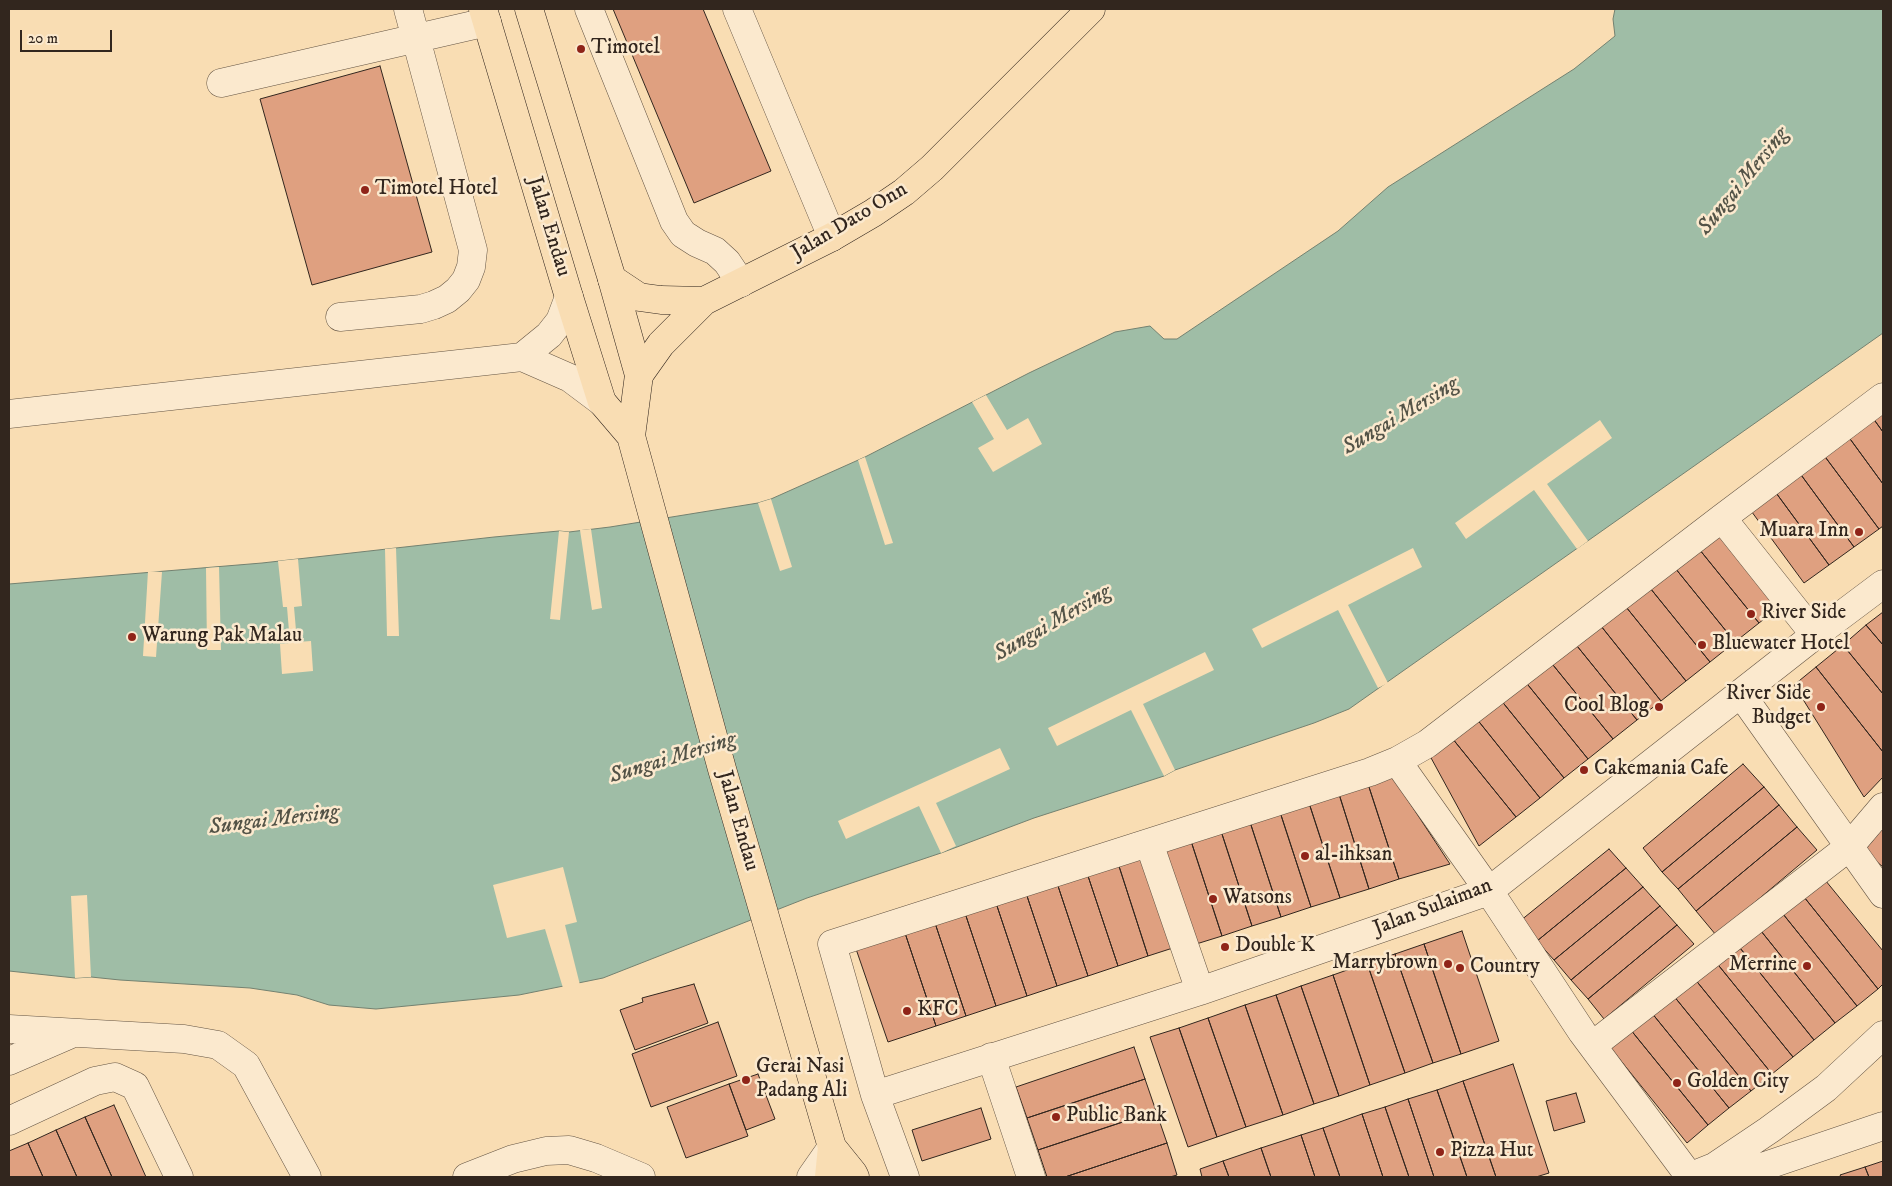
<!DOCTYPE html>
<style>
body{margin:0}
#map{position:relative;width:1892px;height:1186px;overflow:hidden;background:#f9ddb3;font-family:"IM FELL DW Pica",serif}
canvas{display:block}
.frame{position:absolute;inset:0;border:10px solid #32261e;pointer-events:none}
.scale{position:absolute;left:20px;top:30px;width:92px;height:22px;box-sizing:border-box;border:2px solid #32261e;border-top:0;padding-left:6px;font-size:15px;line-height:18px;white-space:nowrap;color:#32261e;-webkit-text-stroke:4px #fbe9ce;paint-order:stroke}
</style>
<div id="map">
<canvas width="1892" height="1186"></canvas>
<div class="frame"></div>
<div class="scale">20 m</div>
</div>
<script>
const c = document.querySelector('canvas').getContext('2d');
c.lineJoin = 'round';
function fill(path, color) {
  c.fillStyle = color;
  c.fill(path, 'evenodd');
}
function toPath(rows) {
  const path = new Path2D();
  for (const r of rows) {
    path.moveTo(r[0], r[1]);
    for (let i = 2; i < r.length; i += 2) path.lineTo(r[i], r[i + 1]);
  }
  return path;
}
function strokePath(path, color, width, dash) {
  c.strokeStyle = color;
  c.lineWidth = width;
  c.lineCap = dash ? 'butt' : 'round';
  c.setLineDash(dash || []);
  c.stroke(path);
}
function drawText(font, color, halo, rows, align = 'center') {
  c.font = font + ' "IM FELL DW Pica",serif';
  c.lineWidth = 5;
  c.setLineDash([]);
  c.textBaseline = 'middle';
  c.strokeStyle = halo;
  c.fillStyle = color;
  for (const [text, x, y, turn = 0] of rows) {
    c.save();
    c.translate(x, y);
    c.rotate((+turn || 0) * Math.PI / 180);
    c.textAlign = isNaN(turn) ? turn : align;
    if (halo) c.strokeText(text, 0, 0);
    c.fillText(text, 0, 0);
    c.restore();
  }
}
const water = toPath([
 [1615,9,1883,9,1883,333,1349,709,1314,723,1175,770,1164,776,1034,818,941,853,807,898,603,978,519,995,376,1009,329,1005,297,995,250,988,120,980,91,977,75,978,9,971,9,584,262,563,494,537,559,531,569,532,610,527,758,503,771,499,865,457,1029,373,1115,332,1150,326,1164,339,1177,339,1338,231,1388,187,1574,69,1615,36,1613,19,1615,9]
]);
fill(water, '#9fbda6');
strokePath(water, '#738170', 1);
fill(toPath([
 [986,395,1007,430,1028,418,1042,444,993,472,978,448,994,439,972,402],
 [1600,420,1612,438,1547,484,1588,541,1577,549,1534,490,1466,539,1455,523],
 [865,457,893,543,885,545,858,460],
 [771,499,792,567,780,571,758,503],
 [591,529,602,608,592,610,580,530],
 [559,531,569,532,560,620,550,619],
 [396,548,399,636,387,636,385,549],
 [1413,548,1422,567,1348,605,1388,683,1378,688,1338,610,1262,648,1252,629],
 [298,559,302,606,294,607,297,642,311,641,313,671,282,674,280,644,290,643,287,607,283,607,278,561],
 [219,567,221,650,207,650,206,568],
 [148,571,162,572,156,657,143,656],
 [1205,652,1214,670,1143,704,1175,770,1164,776,1131,710,1057,746,1048,728],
 [1000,748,1010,769,936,803,956,846,941,853,919,806,846,839,838,821],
 [563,867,577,922,565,925,580,985,563,988,545,929,507,938,493,885],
 [87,895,91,977,75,978,71,896]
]), '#f9ddb3');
const building = toPath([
 [613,9,703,9,771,171,694,203,613,9],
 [380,66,432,252,312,285,260,99,380,66],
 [1883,404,1883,432,1870,414,1883,404],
 [1870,414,1883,432,1883,484,1845,432,1870,414],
 [1845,432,1883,484,1883,526,1879,529,1820,450,1845,432],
 [1820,450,1879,529,1854,547,1796,468,1820,450],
 [1796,468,1854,547,1829,565,1771,486,1796,468],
 [1771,486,1829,565,1804,583,1746,504,1771,486],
 [1719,525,1783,604,1759,623,1695,544,1719,525],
 [1695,544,1759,623,1735,642,1671,563,1695,544],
 [1671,563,1735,642,1710,662,1646,583,1671,563],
 [1646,583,1710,662,1686,681,1622,602,1646,583],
 [1622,602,1686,681,1661,701,1597,621,1622,602],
 [1883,612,1883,645,1866,625,1883,612],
 [1597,621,1661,701,1637,720,1573,641,1597,621],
 [1866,625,1883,645,1883,694,1843,645,1866,625],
 [1573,641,1637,720,1613,739,1549,660,1573,641],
 [1843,645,1883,694,1883,752,1816,667,1843,645],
 [1549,660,1613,739,1588,759,1524,680,1549,660],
 [1816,667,1883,752,1883,777,1864,797,1794,685,1816,667],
 [1524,680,1588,759,1564,778,1500,699,1524,680],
 [1500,699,1564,778,1540,798,1476,718,1500,699],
 [1476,718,1540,798,1516,817,1452,738,1476,718],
 [1452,738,1516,817,1479,846,1430,756,1452,738],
 [1743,764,1764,787,1662,872,1643,848,1743,764],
 [1392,776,1450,864,1399,879,1368,784,1392,776],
 [1368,784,1399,879,1369,889,1339,794,1368,784],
 [1764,787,1779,805,1678,889,1662,872,1764,787],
 [1339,794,1369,889,1340,898,1309,803,1339,794],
 [1309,803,1340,898,1311,907,1280,812,1309,803],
 [1779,805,1797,827,1696,911,1678,889,1779,805],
 [1280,812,1311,907,1281,917,1250,822,1280,812],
 [1250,822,1281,917,1252,926,1221,831,1250,822],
 [1797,827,1817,850,1716,935,1696,911,1797,827],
 [1883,828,1883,867,1864,851,1883,828],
 [1221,831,1252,926,1222,936,1191,841,1221,831],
 [1191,841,1222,936,1193,945,1162,850,1191,841],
 [1609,849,1626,868,1537,941,1520,921,1609,849],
 [1147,850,1179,946,1148,956,1117,860,1147,850],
 [1117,860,1148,956,1118,966,1086,870,1117,860],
 [1626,868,1643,887,1554,960,1537,941,1626,868],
 [1086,870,1118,966,1088,976,1056,880,1086,870],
 [1821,875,1883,951,1883,984,1878,989,1800,892,1821,875],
 [1056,880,1088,976,1057,986,1025,890,1056,880],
 [1643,887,1660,906,1571,980,1554,960,1643,887],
 [1025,890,1057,986,1027,996,995,900,1025,890],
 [1800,892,1878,989,1857,1006,1779,909,1800,892],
 [995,900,1027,996,996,1006,964,910,995,900],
 [1660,906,1677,925,1588,999,1571,980,1660,906],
 [1779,909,1857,1006,1835,1023,1757,926,1779,909],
 [964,910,996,1006,966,1016,934,920,964,910],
 [934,920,966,1016,936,1026,904,930,934,920],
 [1677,925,1694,944,1604,1019,1588,999,1677,925],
 [1757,926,1835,1023,1814,1040,1736,943,1757,926],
 [904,930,936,1026,888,1042,855,946,904,930],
 [1462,931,1499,1041,1461,1054,1424,944,1462,931],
 [1736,943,1814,1040,1793,1057,1715,961,1736,943],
 [1424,944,1461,1054,1433,1063,1395,954,1424,944],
 [1395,954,1433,1063,1405,1073,1367,963,1395,954],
 [1715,961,1793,1057,1772,1074,1694,978,1715,961],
 [1367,963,1405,1073,1370,1085,1333,975,1367,963],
 [1333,975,1370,1085,1339,1096,1301,986,1333,975],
 [1694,978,1772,1074,1751,1091,1673,995,1694,978],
 [694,984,708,1023,635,1050,620,1010,643,1002,642,998,694,984],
 [1301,986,1339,1096,1314,1104,1276,995,1301,986],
 [1276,995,1314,1104,1283,1115,1245,1005,1276,995],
 [1673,995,1751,1091,1729,1108,1651,1012,1673,995],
 [1245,1005,1283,1115,1246,1127,1208,1018,1245,1005],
 [1651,1012,1729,1108,1708,1125,1630,1029,1651,1012],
 [1208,1018,1246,1127,1217,1137,1179,1028,1208,1018],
 [718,1022,737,1076,651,1107,632,1054,718,1022],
 [1179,1028,1217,1137,1188,1147,1150,1037,1179,1028],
 [1630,1029,1708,1125,1687,1143,1609,1046,1630,1029],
 [1134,1047,1145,1079,1027,1118,1016,1087,1134,1047],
 [1513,1064,1549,1173,1536,1177,1496,1177,1463,1081,1513,1064],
 [758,1074,775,1119,746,1130,729,1084,758,1074],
 [1145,1079,1156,1111,1038,1150,1027,1118,1145,1079],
 [1463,1081,1496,1177,1467,1177,1437,1090,1463,1081],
 [729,1084,748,1136,686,1158,667,1107,729,1084],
 [1437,1090,1467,1177,1434,1177,1408,1099,1437,1090],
 [1576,1093,1585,1122,1554,1131,1546,1101,1576,1093],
 [1408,1099,1434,1177,1409,1177,1385,1107,1408,1099],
 [114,1105,146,1177,112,1177,85,1117,114,1105],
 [1385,1107,1409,1177,1383,1177,1362,1114,1385,1107],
 [981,1108,991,1139,922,1161,912,1130,981,1108],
 [1156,1111,1167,1143,1065,1177,1047,1177,1038,1150,1156,1111],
 [1362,1114,1383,1177,1340,1177,1323,1128,1362,1114],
 [85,1117,112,1177,77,1177,56,1130,85,1117],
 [1323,1128,1340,1177,1315,1177,1301,1135,1323,1128],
 [56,1130,77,1177,43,1177,28,1143,56,1130],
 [1301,1135,1315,1177,1271,1177,1261,1148,1301,1135],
 [28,1143,43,1177,9,1177,9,1151,28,1143],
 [1167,1143,1177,1175,1170,1177,1065,1177,1167,1143],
 [1261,1148,1271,1177,1229,1177,1223,1161,1261,1148],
 [1223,1161,1229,1177,1202,1177,1200,1169,1223,1161],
 [1883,1161,1883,1177,1869,1177,1865,1167,1883,1161],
 [1865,1167,1869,1177,1841,1177,1840,1175,1865,1167]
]);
fill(building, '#dfa080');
strokePath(building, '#32261e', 1);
const minor = toPath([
 [589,9,674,221,683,234,697,243,715,251,727,262,741,283],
 [737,9,832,237],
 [221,83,487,22],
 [340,317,421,309,434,305,447,299,458,290,466,280,471,267,473,250,408,9],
 [522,357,549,335,560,321,569,297],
 [9,414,522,357,570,378,602,402],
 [1722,518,1815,635],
 [1741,694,1883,894],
 [1397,761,1489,891,1582,1032,1690,1177],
 [1149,843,1200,991],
 [9,1029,184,1039,218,1045,246,1065,307,1177],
 [1593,1045,1849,847,1883,807],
 [991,1057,1031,1177],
 [9,1061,69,1035],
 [875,1095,1200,991,1489,891,1815,635,1883,584],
 [9,1121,95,1081,115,1077,135,1086,179,1177],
 [1714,1167,1762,1167,1883,1126],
 [467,1177,513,1159,546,1151,569,1150,596,1158,641,1177],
 [811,1177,832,1147],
 [905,1177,875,1095,832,944,1370,772,1397,761,1427,744,1722,518,1883,397],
 [1689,1177,1714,1167,1769,1130,1826,1088,1883,1035]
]);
const major = toPath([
 [612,279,639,297,661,300,704,301,832,237,873,213,904,192,932,168,1091,9],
 [639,375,661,344,704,301]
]);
const highway = toPath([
 [483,9,569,297,602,402,631,436],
 [529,9,612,279,639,375,631,436,722,769,832,1147,829,1177],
 [832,1147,853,1173,855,1177]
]);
strokePath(minor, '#645443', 29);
strokePath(major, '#32261e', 29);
strokePath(highway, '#32261e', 29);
strokePath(minor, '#fbe9ce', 28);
strokePath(major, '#f9ddb3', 28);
strokePath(highway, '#f9ddb3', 28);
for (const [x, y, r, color] of [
 [581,49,5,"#8f2418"],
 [365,190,5,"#8f2418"],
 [1859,532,5,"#8f2418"],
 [1751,614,5,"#8f2418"],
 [132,637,5,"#8f2418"],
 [1702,645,5,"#8f2418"],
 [1659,707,5,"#8f2418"],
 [1821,707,5,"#8f2418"],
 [1584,770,5,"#8f2418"],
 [1305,856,5,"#8f2418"],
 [1213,899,5,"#8f2418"],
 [1225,947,5,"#8f2418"],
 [1448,964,5,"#8f2418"],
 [1807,966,5,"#8f2418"],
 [1460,968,5,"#8f2418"],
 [907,1011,5,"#8f2418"],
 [746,1080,5,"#8f2418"],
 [1677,1083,5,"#8f2418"],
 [1056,1117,5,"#8f2418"],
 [1440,1152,5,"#8f2418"]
]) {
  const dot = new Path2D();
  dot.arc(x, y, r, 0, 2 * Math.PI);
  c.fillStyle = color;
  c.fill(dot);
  strokePath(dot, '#fbe9ce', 2);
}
drawText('21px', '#32261e', '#fbe9ce', [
 ["Timotel",591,49],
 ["Timotel Hotel",375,190],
 ["Muara Inn",1849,532,"right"],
 ["River Side",1761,614],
 ["Warung Pak Malau",142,637],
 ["Bluewater Hotel",1712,645],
 ["River Side",1811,695,"right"],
 ["Budget",1811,719,"right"],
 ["Cool Blog",1649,707,"right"],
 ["Cakemania Cafe",1594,770],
 ["al-ihksan",1315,856],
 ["Watsons",1223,899],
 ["Double K",1235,947],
 ["Marrybrown",1438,964,"right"],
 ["Merrine",1797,966,"right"],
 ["Country",1470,968],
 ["KFC",917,1011],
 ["Gerai Nasi",756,1068],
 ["Padang Ali",756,1092],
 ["Golden City",1687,1083],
 ["Public Bank",1066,1117],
 ["Pizza Hut",1450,1152]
], 'left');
drawText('21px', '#32261e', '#fbe9ce', [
 ["Jalan Dato Onn",850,222,-31],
 ["Jalan Endau",548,227,73],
 ["Jalan Endau",737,821,74],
 ["Jalan Sulaiman",1433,908,-21]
]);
drawText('italic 22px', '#535347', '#fbe9ce', [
 ["Sungai Mersing",1744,182,-51],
 ["Sungai Mersing",1401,417,-31],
 ["Sungai Mersing",1053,624,-30],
 ["Sungai Mersing",673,759,-17],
 ["Sungai Mersing",274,821,-7]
]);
</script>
